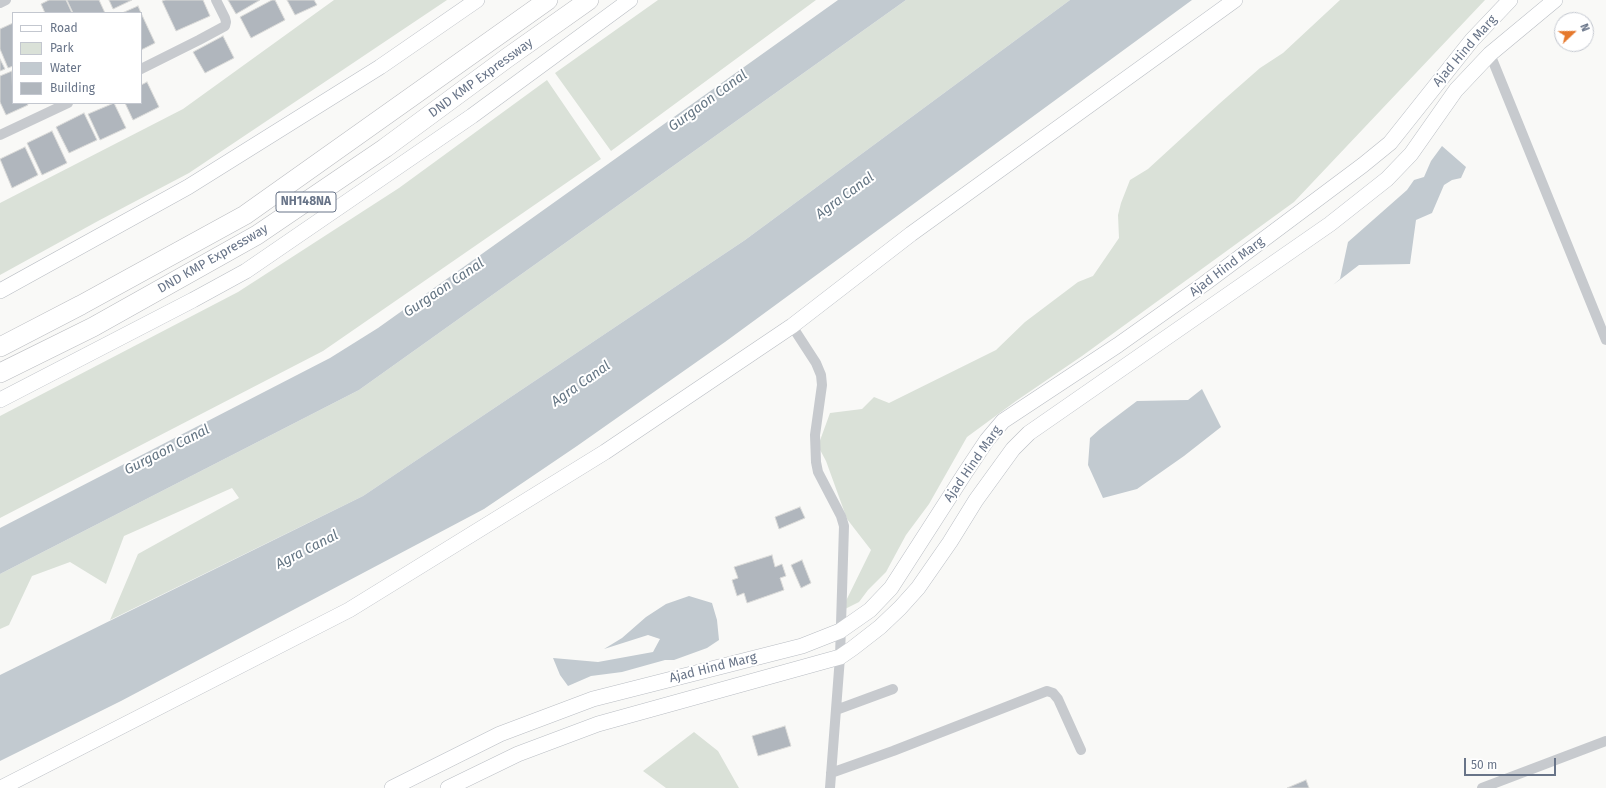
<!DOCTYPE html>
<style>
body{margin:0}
#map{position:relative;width:1606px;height:788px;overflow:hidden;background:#f9f9f7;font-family:"Fira Sans",sans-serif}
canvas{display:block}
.legend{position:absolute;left:12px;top:12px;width:130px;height:92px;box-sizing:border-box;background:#fff;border:1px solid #c3c7cf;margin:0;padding:5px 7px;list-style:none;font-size:12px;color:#687488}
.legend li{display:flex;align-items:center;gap:8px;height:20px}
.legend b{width:20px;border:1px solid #c3c7cf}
.north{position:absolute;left:1554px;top:12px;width:40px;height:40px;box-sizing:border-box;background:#fff;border:1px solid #c3c7cf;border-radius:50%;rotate:68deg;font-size:11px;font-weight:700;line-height:16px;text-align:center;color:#687488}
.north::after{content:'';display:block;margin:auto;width:14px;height:18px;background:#e5782c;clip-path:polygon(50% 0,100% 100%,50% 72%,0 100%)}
.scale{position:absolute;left:1464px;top:758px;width:92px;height:18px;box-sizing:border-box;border:2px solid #687488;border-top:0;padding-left:5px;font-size:12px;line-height:14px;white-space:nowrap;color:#687488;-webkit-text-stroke:3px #fff;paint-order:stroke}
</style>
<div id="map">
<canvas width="1606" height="788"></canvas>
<ul class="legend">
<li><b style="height:5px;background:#fff"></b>Road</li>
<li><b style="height:11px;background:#dae1d8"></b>Park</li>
<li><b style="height:11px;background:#c2cad0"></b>Water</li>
<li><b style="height:11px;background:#b0b6bd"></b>Building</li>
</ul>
<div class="north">N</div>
<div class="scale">50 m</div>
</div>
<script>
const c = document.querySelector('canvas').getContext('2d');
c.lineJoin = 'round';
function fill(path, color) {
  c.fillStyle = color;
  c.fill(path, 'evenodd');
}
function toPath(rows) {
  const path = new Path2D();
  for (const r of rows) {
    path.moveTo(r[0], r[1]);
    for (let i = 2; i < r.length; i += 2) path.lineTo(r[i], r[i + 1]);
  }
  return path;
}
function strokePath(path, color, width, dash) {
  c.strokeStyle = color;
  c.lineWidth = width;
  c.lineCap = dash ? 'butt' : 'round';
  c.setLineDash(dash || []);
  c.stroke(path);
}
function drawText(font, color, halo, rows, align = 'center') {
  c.font = font + ' "Fira Sans",sans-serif';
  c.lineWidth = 4;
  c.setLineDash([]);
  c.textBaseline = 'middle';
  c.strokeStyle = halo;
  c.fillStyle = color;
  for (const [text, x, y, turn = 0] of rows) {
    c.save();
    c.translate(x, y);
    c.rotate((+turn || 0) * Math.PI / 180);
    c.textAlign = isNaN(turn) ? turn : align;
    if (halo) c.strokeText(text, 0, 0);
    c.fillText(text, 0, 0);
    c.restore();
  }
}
fill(toPath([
 [334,0,447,0,189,173,98,221,0,275,0,203,183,109],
 [658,0,816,0,611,151,555,73],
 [906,0,1070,0,745,240,363,496,110,620,138,554,239,498,232,488,124,536,106,584,70,562,32,576,9,625,0,629,0,574,359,390],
 [1340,0,1485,0,1294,202,1082,356,1016,401,967,437,929,504,906,535,886,572,868,590,859,602,841,611,871,550,847,519,826,461,818,446,830,413,862,409,874,397,889,403,996,350,1025,322,1078,282,1093,276,1119,238,1118,215,1121,203,1130,180,1148,169,1219,104,1260,68,1283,53],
 [547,80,601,159,323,351,0,518,0,416,238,292,399,188],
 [694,732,718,751,739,788,666,788,643,771]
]), '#dae1d8');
fill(toPath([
 [838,0,906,0,359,390,0,574,0,528,330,358,378,328],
 [1070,0,1192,0,725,342,577,446,484,509,121,701,0,761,0,675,363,496,745,240],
 [1442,146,1466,167,1461,178,1452,180,1444,185,1432,213,1416,220,1410,264,1359,265,1333,285,1340,279,1348,242,1407,190,1414,180,1424,177,1431,161],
 [1202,389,1221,427,1184,456,1137,489,1103,498,1088,465,1090,438,1100,429,1137,401,1188,400],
 [689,596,712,603,717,620,719,640,707,648,674,660,665,660,622,672,591,676,568,686,560,675,553,658,598,662,653,652,660,639,648,635,604,649,622,638,646,617,666,604]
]), '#c2cad0');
const building = toPath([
 [49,0,66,0,72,13,45,13,41,4,49,0],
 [67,0,99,0,105,13,73,13,67,0],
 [109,0,132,0,113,9,109,0],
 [165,0,203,0,210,16,176,31,162,1,165,0],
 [228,0,260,0,236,14,228,0],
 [272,0,275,0,285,20,251,38,240,17,272,0],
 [287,0,314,0,317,5,295,15,287,0],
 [138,6,141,13,122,13,138,6],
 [141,13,155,43,141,50,141,13],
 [13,23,13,66,8,68,0,49,0,29,13,23],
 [223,36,234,58,205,73,193,52,223,36],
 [0,59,5,69,0,71,0,59],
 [12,71,13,103,27,103,28,105,6,115,0,102,0,76,12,71],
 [147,82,159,107,133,120,125,103,141,103,141,85,147,82],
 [114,103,126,128,100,140,88,114,114,103],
 [84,113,97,140,69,153,56,127,84,113],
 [52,131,67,163,42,175,27,143,52,131],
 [25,147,38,175,12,188,0,159,25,147],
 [800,507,805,518,779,529,775,517,800,507],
 [772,555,775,567,782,564,786,576,780,578,784,590,747,603,744,593,737,596,732,580,738,578,734,567,772,555],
 [802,560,811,583,801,588,791,565,802,560],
 [785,726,791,746,758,756,752,736,785,726],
 [1306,780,1309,788,1287,788,1306,780]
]);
fill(building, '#b0b6bd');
strokePath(building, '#dbdbd9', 1);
const secondary = toPath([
 [0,291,188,187,380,67,477,0],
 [0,400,193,300,246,271,472,116,630,0],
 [1,788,349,610,605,452,792,326,911,234,1235,0],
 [392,788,500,734,593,699,802,646,840,631,870,610,891,588,965,473,987,440,1003,421,1118,345,1204,284,1363,165,1390,143,1472,40,1510,0],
 [448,788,518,754,598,724,840,657,853,648,880,627,900,608,918,588,950,542,976,500,1013,449,1029,433,1330,224,1387,179,1411,154,1456,90,1490,54,1555,0]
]);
const highway = toPath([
 [0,347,81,305,245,215,548,0],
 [0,373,93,327,257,235,385,148,507,58,589,0]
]);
strokePath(secondary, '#b9bdc3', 16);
strokePath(highway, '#babcc0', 20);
strokePath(toPath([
 [0,3,6,0],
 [1490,54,1606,340],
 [141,69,199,40,225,26,226,22,225,18,216,0],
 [0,135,68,103],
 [792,326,816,363,821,375,822,385,815,435,816,462,818,472,841,516,844,526,840,657,830,788],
 [836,710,893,689],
 [831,773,893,751,1047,691,1053,693,1058,699,1081,750],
 [1482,788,1606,741]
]), '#c7cace', 10);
strokePath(secondary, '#fff', 15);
strokePath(highway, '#fff', 19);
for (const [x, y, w] of [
 [306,202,60]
]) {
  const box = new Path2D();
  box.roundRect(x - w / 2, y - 10, w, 20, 3);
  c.fillStyle = '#fff';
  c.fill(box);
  strokePath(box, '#687488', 1);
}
drawText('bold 12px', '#687488', null, [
 ["NH148NA",306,202]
]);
drawText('13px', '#687488', '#fff', [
 ["Ajad Hind Marg",1465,51,-49],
 ["DND KMP Expressway",481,78,-36],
 ["DND KMP Expressway",213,259,-30],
 ["Ajad Hind Marg",1227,267,-37],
 ["Ajad Hind Marg",973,464,-55],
 ["Ajad Hind Marg",713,668,-14]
]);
drawText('italic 14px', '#647583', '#fff', [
 ["Gurgaon Canal",708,101,-36],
 ["Agra Canal",845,196,-36],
 ["Gurgaon Canal",444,288,-34],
 ["Agra Canal",581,384,-35],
 ["Gurgaon Canal",167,450,-27],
 ["Agra Canal",307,550,-27]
]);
</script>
